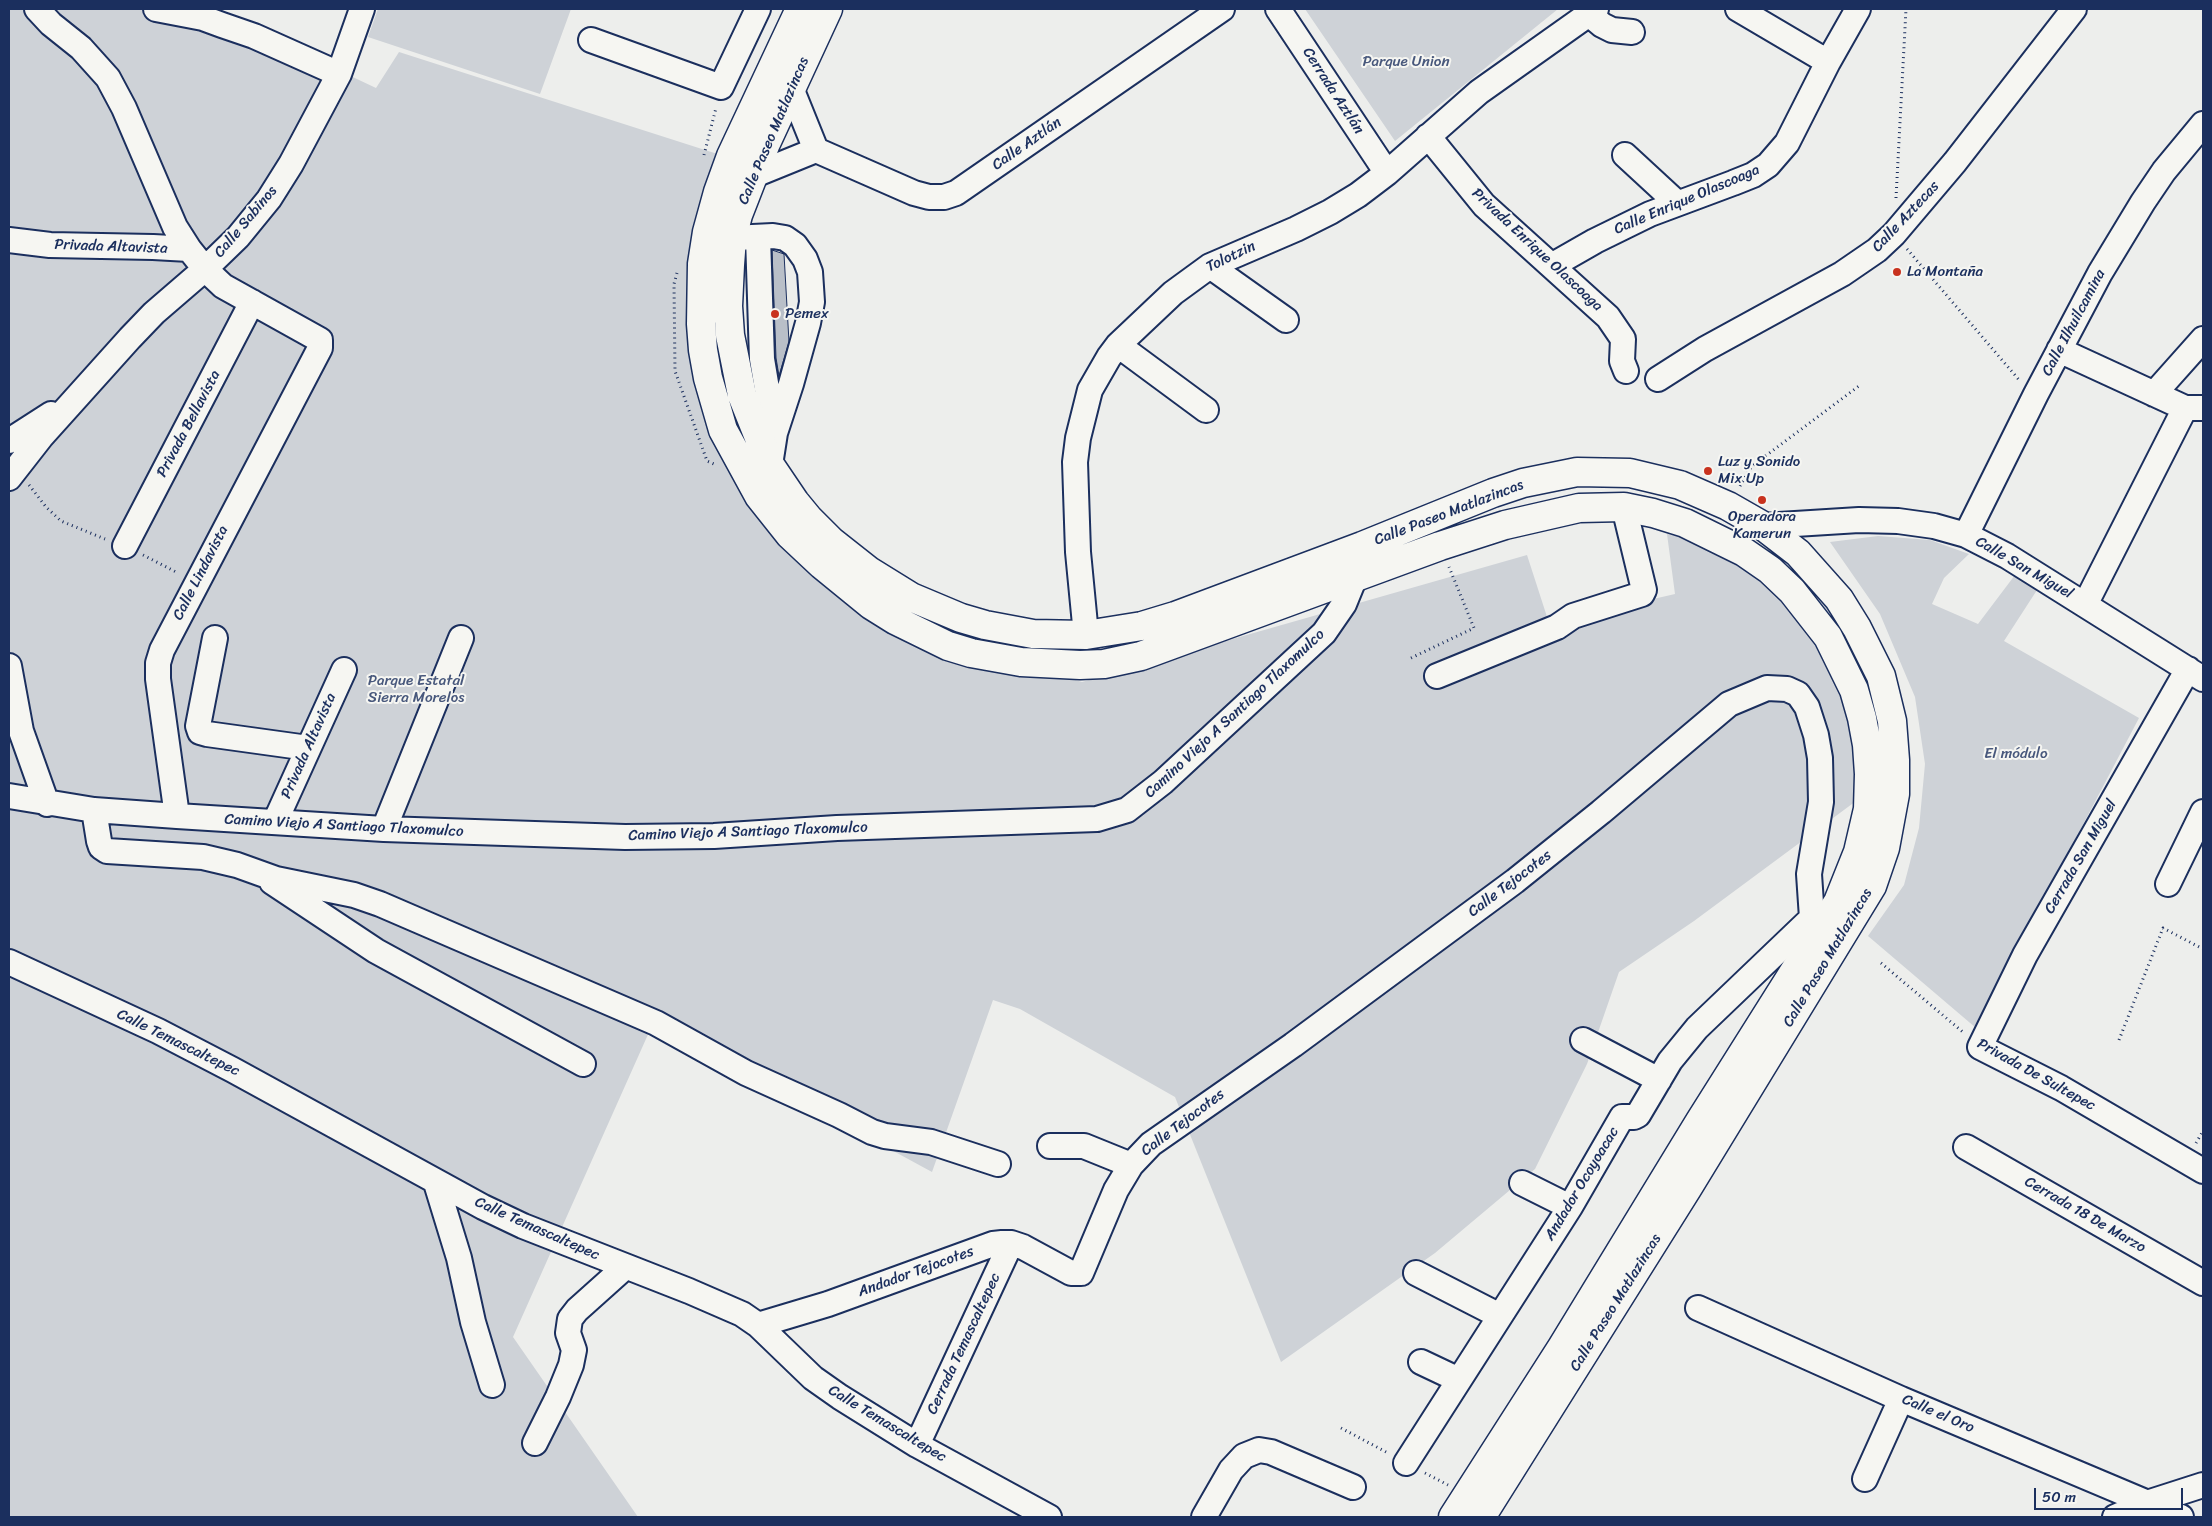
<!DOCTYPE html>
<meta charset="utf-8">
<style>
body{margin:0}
#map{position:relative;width:2212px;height:1526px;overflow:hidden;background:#edeeec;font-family:Sriracha,sans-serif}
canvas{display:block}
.frame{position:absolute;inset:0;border:10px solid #1b2f5e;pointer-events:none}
.scale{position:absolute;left:2034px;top:1488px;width:149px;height:22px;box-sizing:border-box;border:2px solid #1b2f5e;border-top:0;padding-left:6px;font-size:15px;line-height:18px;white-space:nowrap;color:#1b2f5e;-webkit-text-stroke:4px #f6f6f2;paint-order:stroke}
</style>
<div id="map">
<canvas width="2212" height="1526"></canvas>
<div class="frame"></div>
<div class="scale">50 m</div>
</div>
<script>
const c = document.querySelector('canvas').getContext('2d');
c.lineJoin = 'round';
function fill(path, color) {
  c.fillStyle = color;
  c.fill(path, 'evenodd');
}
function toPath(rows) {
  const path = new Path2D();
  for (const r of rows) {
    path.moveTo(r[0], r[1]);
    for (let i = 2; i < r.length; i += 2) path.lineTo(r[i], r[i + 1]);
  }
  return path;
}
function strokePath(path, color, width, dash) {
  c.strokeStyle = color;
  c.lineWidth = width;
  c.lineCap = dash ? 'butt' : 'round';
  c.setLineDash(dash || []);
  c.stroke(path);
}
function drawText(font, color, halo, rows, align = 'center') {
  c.font = font + ' Sriracha,sans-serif';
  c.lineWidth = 4;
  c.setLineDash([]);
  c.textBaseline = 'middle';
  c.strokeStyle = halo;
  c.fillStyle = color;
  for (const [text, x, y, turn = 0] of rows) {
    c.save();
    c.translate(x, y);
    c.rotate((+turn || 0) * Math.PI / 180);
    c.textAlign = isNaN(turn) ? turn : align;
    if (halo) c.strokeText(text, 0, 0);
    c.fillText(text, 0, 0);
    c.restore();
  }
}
fill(toPath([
 [9,9,216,9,215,12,376,88,399,52,755,166,725,322,746,443,799,540,911,631,1082,682,1527,555,1549,623,1675,594,1667,534,1755,553,1809,586,1855,638,1902,767,1694,921,1619,972,1587,1064,1535,1169,1435,1253,1281,1362,1175,1097,1020,1009,993,1000,932,1172,654,1021,513,1337,638,1517,9,1517],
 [378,9,571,9,540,94,368,37],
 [1305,9,1558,9,1395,141],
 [1878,536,1930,540,1969,554,1944,578,1932,604,1978,624,2015,575,2037,590,2004,641,2139,718,1976,1028,1868,936,1904,885,1919,828,1925,764,1915,697,1880,614,1830,542]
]), '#ced2d7');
const building = toPath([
 [772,250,784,254,789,342,779,376,776,358,772,250]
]);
fill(building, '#b9bfc8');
strokePath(building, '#1b2f5e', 1);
const minor = toPath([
 [37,9,51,24,81,48,108,78,124,108,175,227,189,249],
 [156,9,203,18,222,25,254,36,339,74],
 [1278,9,1387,173],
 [1738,9,1828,62],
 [1589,14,1602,25,1612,30,1632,32],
 [591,40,721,87,758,9],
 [791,88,816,150,914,193,929,197,944,197,956,193,1222,9],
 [1428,136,1484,205,1608,317,1623,339,1622,361,1626,371],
 [1625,155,1677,203],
 [752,176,816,150],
 [758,237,762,359,774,431],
 [732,238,773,236,785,238,795,245,805,259,810,272,812,302,808,323,791,384,775,433,770,465],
 [9,240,50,245,153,247,189,249,205,269,223,286,320,340,320,348,162,650,158,663,158,679,177,816],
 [1553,265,1595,241,1650,214,1733,183,1753,175,1768,165,1787,143,1828,62,1858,9],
 [1210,266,1286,320],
 [1118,345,1206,410],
 [2059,350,2185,408,2203,408],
 [1658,379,1705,349,1842,274,1877,250,1894,234,1955,162,2074,9],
 [2154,394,2203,339],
 [9,441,51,414],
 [9,478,41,437,130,338,154,313,205,269,238,237,269,199,291,164,339,74,362,9],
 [1763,526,1859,520,1898,521,1934,526,1966,535,2007,556,2203,679],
 [1966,535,2036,394,2100,273,2143,202,2164,171,2203,124],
 [125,546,252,302],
 [2086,603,2185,408],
 [1086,635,1078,552,1075,462,1078,438,1090,390,1109,357,1118,345,1173,293,1210,266,1296,229,1330,212,1358,195,1387,173,1479,92,1596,9],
 [215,638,198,726,200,732,207,734,308,748],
 [9,666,21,731,47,804],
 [2188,669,2025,955,1980,1047,2061,1088,2203,1171],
 [1437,676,1557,627,1573,616,1642,594,1644,590,1624,507],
 [9,796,94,810,177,816,384,829,625,837,714,836,837,828,1097,819,1127,810,1163,782,1324,633,1344,604,1355,577,1358,565],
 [94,810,99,841,101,847,107,851,203,857,237,865,276,879,354,895,380,904,656,1023,746,1073,839,1115,872,1132,885,1136,931,1142,998,1164],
 [275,822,344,670],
 [384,829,461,638],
 [272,882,376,951,583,1064],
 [2168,884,2203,812],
 [9,962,158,1031,233,1070,483,1207,523,1226,689,1291,742,1314,758,1325,813,1378,840,1397,917,1445,1049,1517],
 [1583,1040,1659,1080],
 [1050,1146,1084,1146,1131,1165],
 [1966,1147,2203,1283],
 [436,1183,459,1258,473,1322,492,1385],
 [1522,1183,1570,1207],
 [1416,1273,1500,1316],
 [1698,1308,1901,1399,2181,1517],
 [758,1325,828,1304,993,1244,1002,1243,1011,1243,1023,1247,1071,1273,1081,1273,1116,1190,1131,1165,1151,1144,1293,1045,1515,881,1601,812,1729,704,1767,688,1787,689,1798,694,1807,707,1816,735,1820,758,1821,802,1809,874,1812,918,1825,925],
 [1421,1362,1459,1380],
 [535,1443,558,1397,571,1365,574,1350,568,1333,570,1319,577,1310,625,1267],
 [917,1445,1011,1243],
 [1406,1463,1570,1207,1622,1117,1634,1117,1638,1115,1670,1061,1697,1028,1812,918],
 [1865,1479,1901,1399],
 [1204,1517,1231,1470,1244,1456,1259,1450,1271,1452,1353,1487],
 [2115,1517,2147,1503,2203,1485]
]);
const highway = toPath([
 [800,9,731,156,718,192,707,232,702,264,701,324,703,350,708,378,723,430,759,496,790,535,822,565,871,605,895,620,948,646,971,653,1021,662,1080,665,1104,664,1141,656,1440,546,1505,525,1579,508,1624,507,1653,513,1685,523,1744,552,1770,570,1792,591,1828,637,1854,690,1862,718,1867,745,1869,774,1868,809,1858,852,1838,902,1700,1121,1562,1347,1453,1517],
 [828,9,766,143,738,215,732,238,730,265,728,306,730,335,742,395,770,465,795,502,809,519,831,541,869,571,911,597,961,618,985,625,1033,634,1086,635,1142,626,1175,616,1362,546,1493,493,1523,483,1577,472,1630,473,1680,485,1728,506,1763,526,1798,553,1839,599,1857,628,1881,676,1892,721,1895,760,1895,794,1885,848,1872,886,1687,1189,1481,1517]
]);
strokePath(minor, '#1b2f5e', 28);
strokePath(highway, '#1b2f5e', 31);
strokePath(toPath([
 [704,155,716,108],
 [1896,198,1906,9],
 [1907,249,2020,381],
 [677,273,674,284,675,371,707,461,714,464],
 [29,485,46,507,61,521,105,539],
 [1740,486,1752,466,1859,386],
 [143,555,178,573],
 [1411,658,1474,628,1449,567],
 [1881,963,1964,1033],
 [2119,1040,2163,928,2203,949],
 [2196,1143,2203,1131],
 [1341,1428,1388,1453],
 [1425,1473,1448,1485]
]), '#1b2f5e', 3, [1, 4]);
strokePath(minor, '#f6f6f2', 24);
strokePath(highway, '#f6f6f2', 28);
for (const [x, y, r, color] of [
 [1897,272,5,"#c8321e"],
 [775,314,5,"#c8321e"],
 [1708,471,5,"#c8321e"],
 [1762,500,5,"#c8321e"]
]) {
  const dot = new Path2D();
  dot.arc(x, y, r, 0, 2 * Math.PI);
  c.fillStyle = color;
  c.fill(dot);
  strokePath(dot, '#f6f6f2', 2);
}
drawText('15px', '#48587c', '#f6f6f2', [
 ["Parque Union",1406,62],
 ["Parque Estatal",416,681],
 ["Sierra Morelos",416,698],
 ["El módulo",2016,754]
]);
drawText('15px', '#1b2f5e', '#f6f6f2', [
 ["Cerrada Aztlán",1333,91,57],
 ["Calle Paseo Matlazincas",774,131,-67],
 ["Calle Aztlán",1027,144,-35],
 ["Calle Enrique Olascoaga",1687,200,-23],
 ["Calle Aztecas",1906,217,-47],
 ["Calle Sabinos",246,222,-50],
 ["Privada Altavista",111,247,2],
 ["Privada Enrique Olascoaga",1537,250,43],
 ["Tolotzin",1231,257,-26],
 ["Calle Ilhuilcamina",2074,323,-62],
 ["Privada Bellavista",189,424,-62],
 ["Calle Paseo Matlazincas",1449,513,-21],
 ["Calle San Miguel",2024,568,30],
 ["Calle Lindavista",201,573,-63],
 ["Camino Viejo A Santiago Tlaxomulco",1235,714,-43],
 ["Privada Altavista",309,746,-66],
 ["Camino Viejo A Santiago Tlaxomulco",344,826,3],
 ["Camino Viejo A Santiago Tlaxomulco",748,832,-2],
 ["Cerrada San Miguel",2081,857,-60],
 ["Calle Tejocotes",1510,884,-37],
 ["Calle Paseo Matlazincas",1828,958,-59],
 ["Calle Temascaltepec",178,1043,26],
 ["Privada De Sultepec",2036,1075,29],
 ["Calle Tejocotes",1183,1123,-37],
 ["Andador Ocoyoacac",1582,1184,-59],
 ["Cerrada 18 De Marzo",2085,1215,30],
 ["Calle Temascaltepec",537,1229,24],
 ["Andador Tejocotes",916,1272,-20],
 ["Calle Paseo Matlazincas",1616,1303,-58],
 ["Cerrada Temascaltepec",964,1344,-65],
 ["Calle el Oro",1938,1414,23],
 ["Calle Temascaltepec",887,1424,31]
]);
drawText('15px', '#1b2f5e', '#f6f6f2', [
 ["La Montaña",1907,272],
 ["Pemex",785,314],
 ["Luz y Sonido",1718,462],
 ["Mix Up",1718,479],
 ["Operadora",1762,517,"center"],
 ["Kamerun",1762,534,"center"]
], 'left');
</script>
